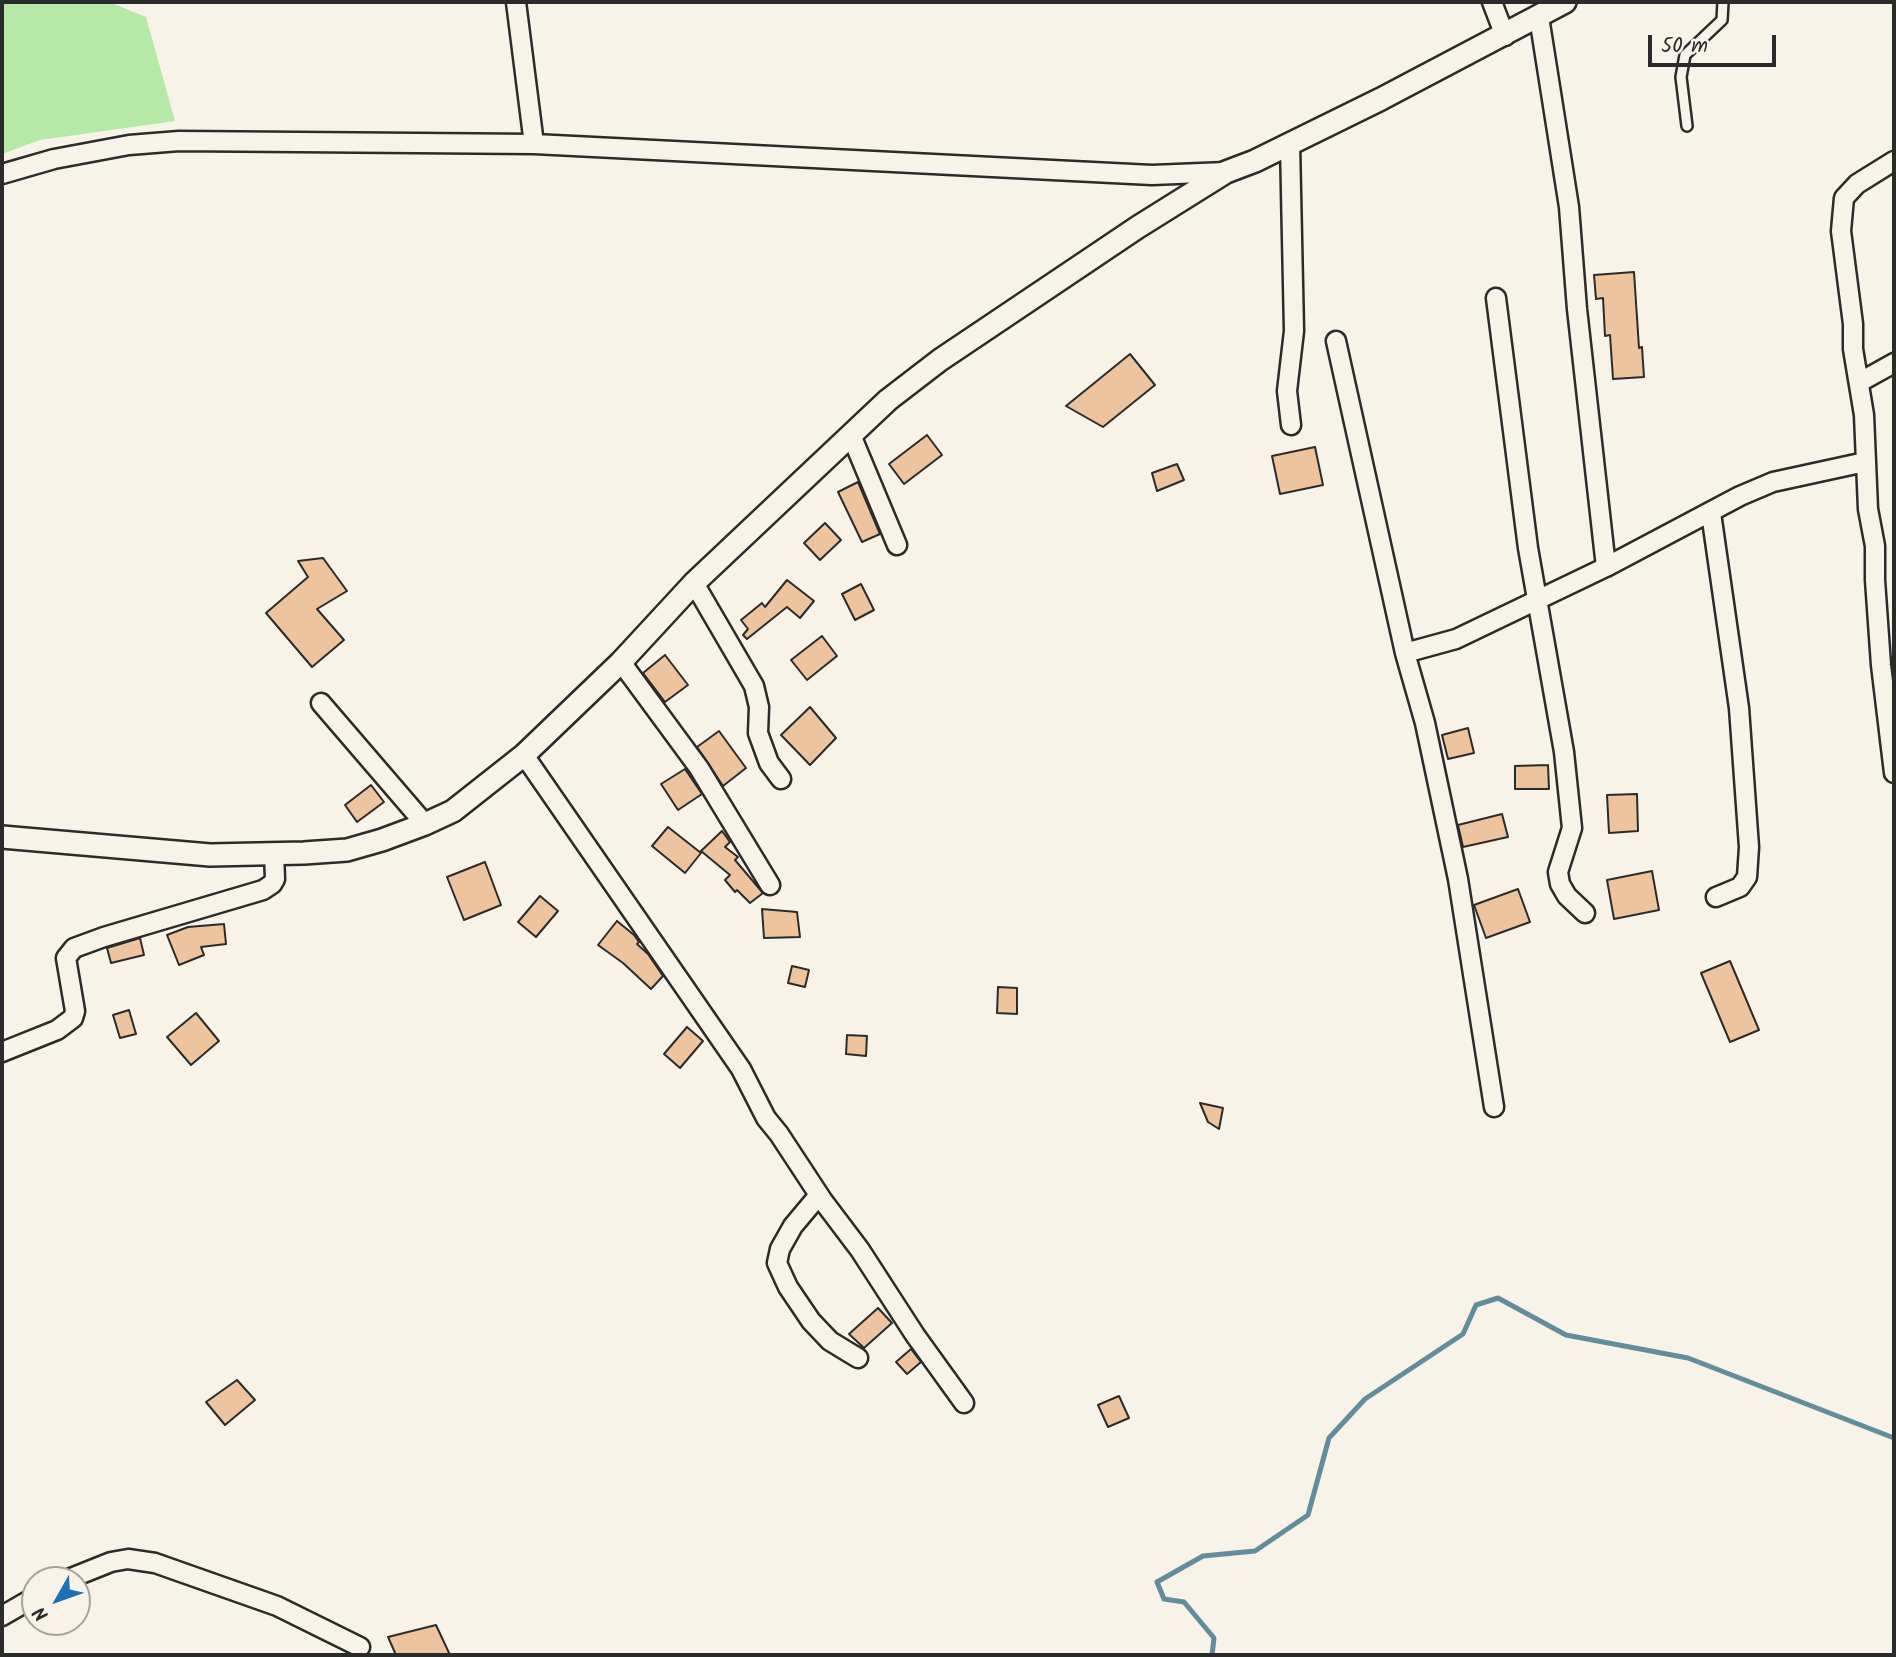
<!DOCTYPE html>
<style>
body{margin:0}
#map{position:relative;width:1896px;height:1657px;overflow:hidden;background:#f7f3e8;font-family:Kalam,sans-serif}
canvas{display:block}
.frame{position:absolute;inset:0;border:4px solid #2b2b2b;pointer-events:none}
.north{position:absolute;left:21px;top:1566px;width:70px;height:70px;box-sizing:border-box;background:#f7f3e8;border:2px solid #a5a39c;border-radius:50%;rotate:230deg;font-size:19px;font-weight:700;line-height:28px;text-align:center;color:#2b2b2b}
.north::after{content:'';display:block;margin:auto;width:24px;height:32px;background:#1f6fb2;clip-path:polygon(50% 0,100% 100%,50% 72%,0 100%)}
.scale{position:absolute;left:1648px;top:35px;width:128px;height:32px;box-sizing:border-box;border:4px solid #2b2b2b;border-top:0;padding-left:9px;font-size:21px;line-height:24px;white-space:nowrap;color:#2b2b2b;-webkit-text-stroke:5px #f7f3e8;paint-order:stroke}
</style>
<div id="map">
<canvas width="1896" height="1657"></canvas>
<div class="frame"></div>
<div class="north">N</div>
<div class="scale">50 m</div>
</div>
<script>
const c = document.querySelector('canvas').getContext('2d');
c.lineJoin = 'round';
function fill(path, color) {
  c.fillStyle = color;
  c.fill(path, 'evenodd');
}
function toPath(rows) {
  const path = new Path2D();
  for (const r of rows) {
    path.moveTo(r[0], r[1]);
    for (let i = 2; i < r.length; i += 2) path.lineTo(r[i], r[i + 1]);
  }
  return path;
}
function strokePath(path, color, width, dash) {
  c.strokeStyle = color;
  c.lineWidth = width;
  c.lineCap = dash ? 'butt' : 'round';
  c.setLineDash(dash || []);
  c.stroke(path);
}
fill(toPath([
 [2,2,109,2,146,17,175,121,40,140,2,154]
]), '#b6e8a8');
strokePath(toPath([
 [1212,1655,1214,1638,1184,1602,1164,1599,1157,1582,1203,1556,1255,1551,1308,1515,1329,1438,1365,1399,1463,1334,1476,1305,1498,1298,1566,1335,1688,1358,1894,1438]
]), '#628d9c', 5);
const building = toPath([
 [1634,272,1639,348,1642,347,1644,377,1613,379,1610,335,1605,336,1603,298,1596,299,1594,275,1634,272],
 [1130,354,1155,385,1103,427,1066,406,1130,354],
 [927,435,942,455,904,484,889,464,927,435],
 [1315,447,1323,485,1280,494,1272,456,1315,447],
 [1177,464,1184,480,1157,491,1152,473,1177,464],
 [858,482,880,534,862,542,838,492,858,482],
 [825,523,841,540,820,560,804,543,825,523],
 [323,558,347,591,317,609,344,640,312,667,266,613,308,577,298,561,323,558],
 [787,580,814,601,800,618,787,607,747,639,743,635,748,629,741,620,762,603,765,607,787,580],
 [861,584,874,610,855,620,842,594,861,584],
 [822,636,837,656,807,680,791,660,822,636],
 [665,655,688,685,665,702,643,673,665,655],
 [810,707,836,738,810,765,781,735,810,707],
 [1468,728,1474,753,1448,759,1442,735,1468,728],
 [719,731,746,768,723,786,697,747,719,731],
 [1548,765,1549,789,1515,789,1515,766,1548,765],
 [685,769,702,794,678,810,661,784,685,769],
 [371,785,384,802,357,822,345,805,371,785],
 [1637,794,1638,831,1609,833,1607,795,1637,794],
 [1502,814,1508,837,1463,847,1458,825,1502,814],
 [668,827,701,853,685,873,652,846,668,827],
 [722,831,730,842,725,847,738,857,735,860,763,893,750,903,737,890,735,892,725,880,730,875,701,851,722,831],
 [485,862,501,905,464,920,447,877,485,862],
 [1652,871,1659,910,1614,919,1607,880,1652,871],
 [1518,889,1530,922,1486,938,1474,905,1518,889],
 [540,896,558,911,536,937,518,922,540,896],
 [762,909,797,912,800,937,764,938,762,909],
 [617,921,634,935,639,942,637,944,648,954,663,976,651,989,623,963,598,945,617,921],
 [224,924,226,944,201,947,204,955,179,965,167,935,188,927,224,924],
 [140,938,144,955,111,963,107,948,140,938],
 [1730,961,1759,1030,1730,1042,1701,973,1730,961],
 [792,966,809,970,805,987,788,983,792,966],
 [998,987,1017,988,1017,1014,997,1013,998,987],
 [129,1010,136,1034,120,1038,113,1015,129,1010],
 [196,1013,219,1041,191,1065,167,1037,196,1013],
 [687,1027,703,1041,680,1068,664,1054,687,1027],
 [847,1035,867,1036,866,1056,846,1054,847,1035],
 [1200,1103,1223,1108,1219,1129,1208,1122,1200,1103],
 [878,1308,892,1323,864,1348,849,1334,878,1308],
 [911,1349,921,1362,907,1374,896,1362,911,1349],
 [237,1380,255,1400,225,1425,206,1402,237,1380],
 [1119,1396,1129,1418,1108,1427,1098,1405,1119,1396],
 [436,1625,450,1655,396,1655,388,1637,436,1625]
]);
fill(building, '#edc49d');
strokePath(building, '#2b2b2b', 2);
const service = toPath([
 [1687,126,1681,77,1685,55,1722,20,1723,2]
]);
const minor = toPath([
 [516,2,534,144],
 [1492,2,1505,36],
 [1539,17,1569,207,1577,309,1606,567],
 [1290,144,1294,331,1287,391,1291,425],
 [1894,161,1857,184,1844,198,1841,231,1853,324,1853,349,1864,415,1868,509,1875,546,1875,580,1881,665,1894,773],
 [2,174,54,159,129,145,179,141,534,144,1152,175,1226,172],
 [1496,298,1528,548,1564,752,1572,828,1558,872,1560,884,1567,896,1585,913],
 [1336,341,1405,653,1425,723,1458,879,1494,1107],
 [1860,382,1894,363],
 [851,435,897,545],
 [1711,513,1739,708,1749,847,1747,877,1740,887,1716,897],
 [694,583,754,686,759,707,758,733,769,763,781,779],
 [1405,653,1456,639,1606,567,1740,496,1773,482,1865,462],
 [621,662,699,768,770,885],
 [321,703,425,824],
 [524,755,741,1069,766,1118,779,1134,823,1201,860,1250,915,1335,964,1403],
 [2,1052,57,1030,73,1018,75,1011,66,958,74,948,104,937,263,890,272,884,275,879,274,853],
 [819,1195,793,1226,780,1249,777,1263,788,1287,811,1321,830,1341,858,1358],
 [66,1580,111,1562,128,1559,155,1563,277,1606,360,1647],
 [2,1616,35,1597]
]);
const tertiary = toPath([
 [2,837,210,855,304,853,347,850,382,840,425,824,453,811,524,755,621,662,694,583,888,400,940,360,1138,227,1226,172,1255,161,1381,99,1565,2]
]);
strokePath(service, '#2b2b2b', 14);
strokePath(minor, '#2b2b2b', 23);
strokePath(tertiary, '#2b2b2b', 26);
strokePath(service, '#f7f3e8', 9);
strokePath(minor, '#f7f3e8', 18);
strokePath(tertiary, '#f7f3e8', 21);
</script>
